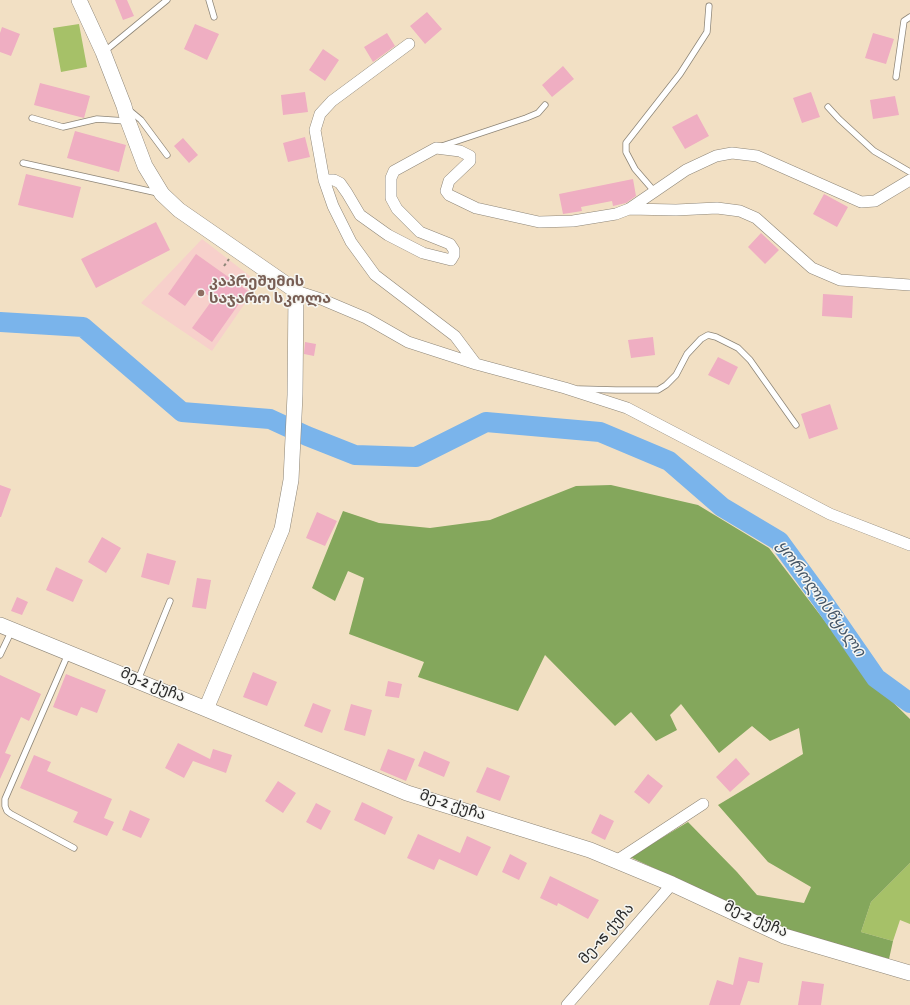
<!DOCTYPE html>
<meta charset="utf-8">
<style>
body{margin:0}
canvas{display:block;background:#f2e0c4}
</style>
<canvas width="910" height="1005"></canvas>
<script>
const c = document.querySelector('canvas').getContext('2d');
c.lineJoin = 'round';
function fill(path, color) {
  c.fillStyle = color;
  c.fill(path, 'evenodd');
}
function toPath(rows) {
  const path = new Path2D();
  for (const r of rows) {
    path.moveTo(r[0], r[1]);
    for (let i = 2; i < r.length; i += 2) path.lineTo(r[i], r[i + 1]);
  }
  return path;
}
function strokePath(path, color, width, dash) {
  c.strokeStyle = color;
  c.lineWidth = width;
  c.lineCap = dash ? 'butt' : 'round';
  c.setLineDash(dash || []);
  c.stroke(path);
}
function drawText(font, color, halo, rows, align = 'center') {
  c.font = font + ' "Gochi Hand","Noto Sans Georgian",sans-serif';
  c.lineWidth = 3;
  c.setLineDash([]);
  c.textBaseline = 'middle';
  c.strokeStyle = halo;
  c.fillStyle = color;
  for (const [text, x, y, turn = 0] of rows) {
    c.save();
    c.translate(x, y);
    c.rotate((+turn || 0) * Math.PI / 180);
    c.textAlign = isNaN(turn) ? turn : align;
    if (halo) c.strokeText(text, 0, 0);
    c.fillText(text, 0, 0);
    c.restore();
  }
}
fill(toPath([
 [202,239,259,283,212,351,141,303]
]), '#f7d0cb');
fill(toPath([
 [79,24,87,67,61,72,53,28],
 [910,863,910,924,900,920,893,941,861,932,871,902]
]), '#a6c168');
fill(toPath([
 [611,485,698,505,769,548,869,679,910,719,910,863,871,902,861,932,893,941,889,959,782,928,630,857,688,822,737,872,757,895,804,903,811,887,768,862,718,805,803,754,799,728,770,741,752,726,719,753,681,704,670,715,677,730,656,741,631,712,615,726,545,655,518,711,418,677,424,662,349,634,364,578,348,571,335,601,312,588,343,511,379,523,430,528,490,520,576,486]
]), '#84a75c');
strokePath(toPath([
 [0,322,83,327,182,412,270,419,307,436,355,455,416,457,486,422,600,432,669,461,722,507,779,541,822,600,876,678,910,703]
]), '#7ab4eb', 20);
fill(toPath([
 [115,0,127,0,134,16,123,20],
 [427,12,442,29,425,44,410,26],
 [195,24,219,34,207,60,184,49],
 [2,27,20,34,11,56,0,52,0,33],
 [387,33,395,46,373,62,364,47],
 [873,33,894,39,886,64,865,58],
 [323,49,339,60,325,81,309,70],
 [563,66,574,79,552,97,542,85],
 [40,83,90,96,84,118,34,105],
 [305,92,308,112,283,115,281,95],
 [811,92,820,117,802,123,793,98],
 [895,96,899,115,873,119,870,100],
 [697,114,709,136,685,149,672,127],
 [75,131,126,145,119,172,67,158],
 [305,137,310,157,288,162,283,143],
 [183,138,198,155,189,163,174,146],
 [26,174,81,187,73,218,18,205],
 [633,179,636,196,626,203,613,206,612,201,581,207,582,211,563,214,559,194],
 [824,194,848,207,837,227,813,214],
 [156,222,170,250,96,288,81,259],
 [761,233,779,250,765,264,748,247],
 [196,254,248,291,212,342,192,328,213,299,198,288,185,306,168,294],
 [823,294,853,296,852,318,822,316],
 [653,337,655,355,631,358,628,340],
 [305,342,316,344,314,356,304,354],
 [718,357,738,367,729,385,708,375],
 [830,404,838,429,809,439,801,414],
 [0,485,11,489,1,517,0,517],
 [317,512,337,521,325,546,306,538],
 [102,537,121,548,106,573,88,562],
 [147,553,176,561,169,585,141,577],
 [56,567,83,580,73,602,46,590],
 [197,578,211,580,206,609,192,607],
 [17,597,28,602,22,615,11,611],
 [253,672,277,682,267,706,243,697],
 [66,674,106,690,97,713,81,707,77,716,53,707],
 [0,675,41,694,29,721,21,717,5,753,11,755,0,779],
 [388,681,402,684,399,698,385,696],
 [313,703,331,710,322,733,304,726],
 [351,704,372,710,365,736,344,730],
 [178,743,210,759,213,749,232,755,226,773,193,761,184,778,165,768],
 [388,749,415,759,406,781,380,770],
 [424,751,450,762,444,777,418,766],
 [34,755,51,762,47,771,112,799,104,818,114,822,107,836,73,822,78,812,20,788],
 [736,758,750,774,730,792,716,777],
 [487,767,510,776,500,801,476,792],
 [648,774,663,786,649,804,634,792],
 [278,781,296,793,283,813,265,801],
 [362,802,393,817,385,835,354,820],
 [316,803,331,811,321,830,306,822],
 [130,810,150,819,141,838,122,830],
 [600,814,614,821,605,840,591,833],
 [418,834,460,853,467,836,491,847,477,876,439,859,434,870,407,858],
 [510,854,527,863,519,880,502,872],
 [550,876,599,900,588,919,558,903,557,906,540,898],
 [739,957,763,963,759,983,748,981,740,1005,709,1005,717,980,733,985],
 [802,981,824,984,821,1005,798,1005]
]), '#efaec2');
const lane = toPath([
 [209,0,214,17],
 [105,51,167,0],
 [896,77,904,21,910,17],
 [828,107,839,119,874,151,910,172],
 [129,110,141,120,167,155],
 [32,118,63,127,97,119,126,121],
 [442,146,526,118,538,113,545,105],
 [23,163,158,193],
 [654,191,635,169,626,152,626,143,680,74,707,32,709,6],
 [579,389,616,390,658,390,666,385,676,375,687,354,701,339,708,335,716,337,738,348,750,360,796,425],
 [68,654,5,799,5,806,7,811,11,814,74,848],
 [0,655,12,630],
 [138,680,170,601]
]);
const street = toPath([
 [409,44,332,101,320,114,315,130,324,180,333,206,351,242,375,275,455,336,476,364],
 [324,180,334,180,340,183,347,193,360,215,388,235,423,253,451,260,454,255,454,250,450,244,420,232,397,209,391,198,391,178,394,171,436,148,460,151,470,156,470,161,449,181,446,191,449,195,476,208,539,222,573,221,616,214,629,209,686,170,716,156,732,153,757,156,861,202,875,201,910,180],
 [629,209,676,210,717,208,740,211,756,218,812,268,840,280,910,285],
 [296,291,321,299,366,318,408,342,476,364,565,388,627,408,830,514,910,545],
 [616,861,703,804],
 [567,1005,672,884]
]);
const secondary = toPath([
 [79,0,103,52,124,106,128,121,145,166,162,194,179,210,296,291,295,395,291,480,282,529,206,709],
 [0,625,206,709,407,793,590,850,672,884,784,936,910,973]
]);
strokePath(lane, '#8e8678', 7);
strokePath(street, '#8e8678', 12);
strokePath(secondary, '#8e8678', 16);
strokePath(toPath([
 [224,266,229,259]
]), '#8e8678', 2, [3, 3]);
strokePath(lane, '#fff', 5.5);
strokePath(street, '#fff', 11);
strokePath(secondary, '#fff', 15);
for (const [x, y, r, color] of [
 [201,293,4,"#8d6e63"]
]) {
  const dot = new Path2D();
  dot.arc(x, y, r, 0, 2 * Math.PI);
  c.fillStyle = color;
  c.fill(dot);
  strokePath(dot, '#f6f6f2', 1.5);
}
drawText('bold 15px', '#785e54', '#f6f6f2', [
 ["კაპრეშუმის",209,284],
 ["საჯარო სკოლა",209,301]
], 'left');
drawText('15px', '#2b2b2b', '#f6f6f2', [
 ["მე-2 ქუჩა",152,687,22],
 ["მე-2 ქუჩა",452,807,18],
 ["მე-2 ქუჩა",755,921,24],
 ["მე-15 ქუჩა",608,935,-49]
]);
drawText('italic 16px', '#435465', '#f6f6f2', [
 ["ყოროლისწყალი",819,600,54]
]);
</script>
